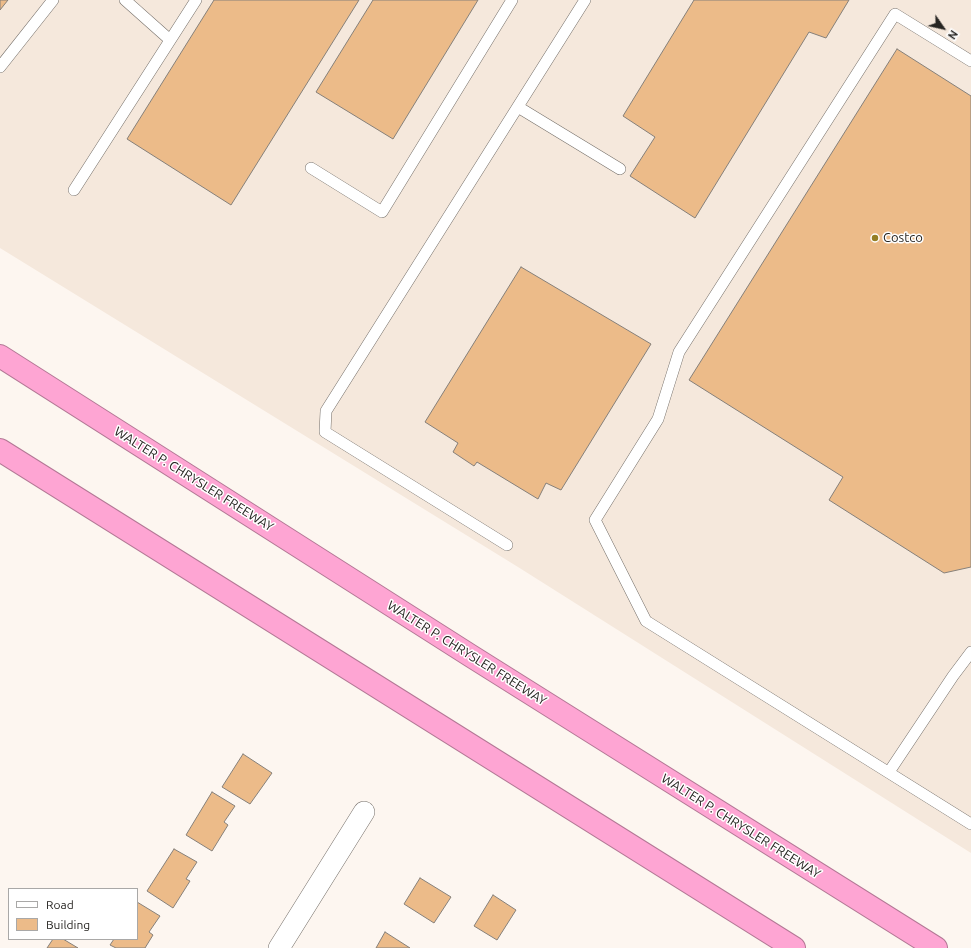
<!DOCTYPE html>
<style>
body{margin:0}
#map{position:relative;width:971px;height:948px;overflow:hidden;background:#fdf6f0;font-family:Ubuntu,sans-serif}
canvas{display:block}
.legend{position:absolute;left:8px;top:888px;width:130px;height:52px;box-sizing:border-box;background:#fff;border:1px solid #a9a8a7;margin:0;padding:5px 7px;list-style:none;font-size:12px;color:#272522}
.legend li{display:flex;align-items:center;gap:8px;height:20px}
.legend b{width:20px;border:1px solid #a9a8a7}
.north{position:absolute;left:923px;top:8px;width:40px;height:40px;-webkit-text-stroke:3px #fff;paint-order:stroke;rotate:124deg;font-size:11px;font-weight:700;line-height:16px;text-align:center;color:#272522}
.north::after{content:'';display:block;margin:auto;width:14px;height:18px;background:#272522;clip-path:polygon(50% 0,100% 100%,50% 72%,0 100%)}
</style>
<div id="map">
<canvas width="971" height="948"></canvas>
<ul class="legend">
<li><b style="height:5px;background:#fff"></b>Road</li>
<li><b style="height:11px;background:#ecbb89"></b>Building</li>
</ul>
<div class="north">N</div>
</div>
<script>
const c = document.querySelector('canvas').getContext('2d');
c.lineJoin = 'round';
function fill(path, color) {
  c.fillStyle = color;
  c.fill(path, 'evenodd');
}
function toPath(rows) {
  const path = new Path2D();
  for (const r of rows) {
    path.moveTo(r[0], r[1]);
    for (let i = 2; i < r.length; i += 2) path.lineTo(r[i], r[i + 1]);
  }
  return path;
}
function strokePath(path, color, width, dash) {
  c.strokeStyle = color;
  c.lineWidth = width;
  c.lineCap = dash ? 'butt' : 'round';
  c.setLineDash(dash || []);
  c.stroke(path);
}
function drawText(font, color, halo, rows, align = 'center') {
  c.font = font + ' Ubuntu,sans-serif';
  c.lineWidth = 3;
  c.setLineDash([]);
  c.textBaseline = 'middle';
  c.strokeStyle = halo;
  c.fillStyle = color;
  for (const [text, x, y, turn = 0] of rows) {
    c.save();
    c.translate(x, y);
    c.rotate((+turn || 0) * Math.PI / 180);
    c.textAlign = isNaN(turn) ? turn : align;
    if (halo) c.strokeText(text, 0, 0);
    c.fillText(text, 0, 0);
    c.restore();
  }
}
fill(toPath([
 [0,0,971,0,971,853,518,567,0,248]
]), '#f5e8dc');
const building = toPath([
 [0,0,8,0,0,10,0,0],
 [214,0,359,0,231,205,127,139,214,0],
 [373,0,478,0,393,139,316,92,373,0],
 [694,0,849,0,826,38,809,32,695,218,630,176,655,137,623,116,694,0],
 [897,49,971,96,971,567,944,573,829,500,843,477,689,380,897,49],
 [521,267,651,344,561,490,546,483,538,499,477,462,474,466,453,452,458,443,425,422,521,267],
 [243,754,272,773,250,804,222,787,243,754],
 [212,792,235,806,224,822,228,825,212,851,186,835,212,792],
 [174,849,197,862,186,879,190,881,173,908,147,891,174,849],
 [420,878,451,897,434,923,404,904,420,878],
 [493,895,516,910,497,940,474,926,493,895],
 [137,902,160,916,149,932,153,935,145,948,116,948,110,945,114,939,137,939,137,902],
 [385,932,410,948,376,948,385,932],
 [53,939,63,939,78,948,47,948,53,939]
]);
fill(building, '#ecbb89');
strokePath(building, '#86807a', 1);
const lane = toPath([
 [125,0,170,40],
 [971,61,895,14,679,352,658,419,595,520,646,621,971,824],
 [0,67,53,0],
 [518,107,620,169],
 [311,168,382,212,512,0],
 [74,190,196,0],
 [507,545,325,432,326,411,585,0],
 [889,772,953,676,971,652]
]);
const street = toPath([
 [279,948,364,812]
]);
const highway = toPath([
 [0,356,471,656,936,948],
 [0,450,794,948]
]);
strokePath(lane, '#756f69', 12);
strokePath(street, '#756f69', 22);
strokePath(highway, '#b37895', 24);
strokePath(lane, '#fff', 11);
strokePath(street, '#fff', 21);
strokePath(highway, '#fea5d3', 22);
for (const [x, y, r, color] of [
 [875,238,4,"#947e25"]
]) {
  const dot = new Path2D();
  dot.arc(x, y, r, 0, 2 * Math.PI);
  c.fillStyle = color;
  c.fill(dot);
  strokePath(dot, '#fff', 1.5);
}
drawText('13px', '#272522', '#fff', [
 ["Costco",883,238]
], 'left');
drawText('13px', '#272522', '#fff', [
 ["WALTER P. CHRYSLER FREEWAY",194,479,32],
 ["WALTER P. CHRYSLER FREEWAY",467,653,32],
 ["WALTER P. CHRYSLER FREEWAY",741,826,32]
]);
</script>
